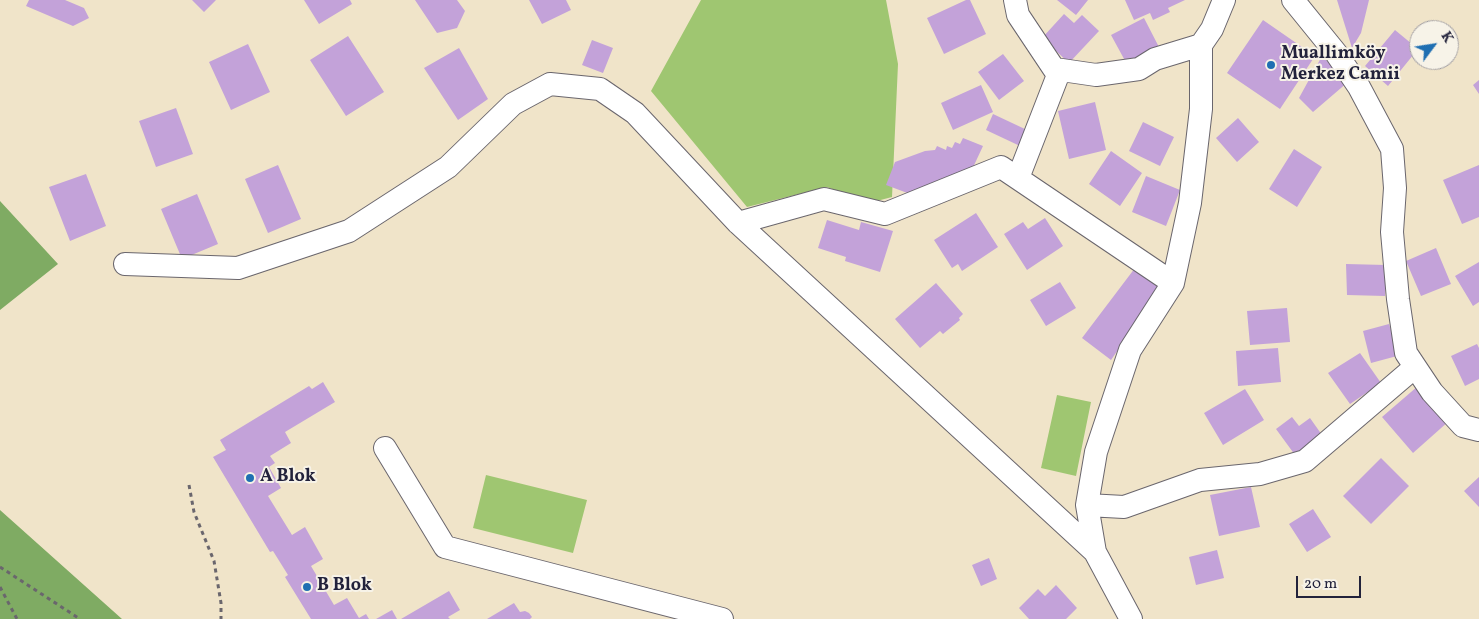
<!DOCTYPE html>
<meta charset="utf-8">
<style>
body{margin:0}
#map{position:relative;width:1479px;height:619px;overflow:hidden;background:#f0e4c9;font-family:Vollkorn,serif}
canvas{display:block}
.north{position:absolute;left:1409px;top:20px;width:50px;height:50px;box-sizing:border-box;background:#f7f3e8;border:1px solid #a29fa3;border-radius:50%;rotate:59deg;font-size:14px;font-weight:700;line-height:20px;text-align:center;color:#22223b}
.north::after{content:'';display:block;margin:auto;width:18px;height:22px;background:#1f6fb2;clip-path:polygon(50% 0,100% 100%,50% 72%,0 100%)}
.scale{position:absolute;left:1296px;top:576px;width:65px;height:22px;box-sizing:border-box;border:2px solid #22223b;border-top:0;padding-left:6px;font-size:15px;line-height:18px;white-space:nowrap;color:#22223b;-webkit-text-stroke:4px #f7f3e8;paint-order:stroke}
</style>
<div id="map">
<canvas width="1479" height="619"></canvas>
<div class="north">K</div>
<div class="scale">20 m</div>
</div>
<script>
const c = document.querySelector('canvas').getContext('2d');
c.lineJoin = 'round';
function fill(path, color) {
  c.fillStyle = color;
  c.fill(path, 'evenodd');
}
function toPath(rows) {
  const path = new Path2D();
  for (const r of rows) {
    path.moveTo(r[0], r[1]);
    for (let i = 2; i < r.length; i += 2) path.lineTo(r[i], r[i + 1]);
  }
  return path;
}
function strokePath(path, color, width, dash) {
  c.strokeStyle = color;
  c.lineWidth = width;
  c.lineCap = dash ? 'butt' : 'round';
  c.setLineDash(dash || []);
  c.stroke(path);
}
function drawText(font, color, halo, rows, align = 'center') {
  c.font = font + ' Vollkorn,serif';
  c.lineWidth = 4;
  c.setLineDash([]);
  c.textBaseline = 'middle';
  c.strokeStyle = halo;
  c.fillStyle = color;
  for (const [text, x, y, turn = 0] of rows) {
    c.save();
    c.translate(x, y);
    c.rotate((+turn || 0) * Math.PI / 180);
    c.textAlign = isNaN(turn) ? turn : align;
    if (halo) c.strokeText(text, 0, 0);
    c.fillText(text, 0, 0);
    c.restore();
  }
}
fill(toPath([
 [701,0,886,0,898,64,892,197,869,203,827,187,747,207,651,91],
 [1057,395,1091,402,1076,476,1041,468],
 [486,475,587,500,573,553,473,528]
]), '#9fc671');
fill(toPath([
 [0,201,58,264,0,310],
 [0,510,122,619,0,619]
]), '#7fab63');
fill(toPath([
 [29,0,65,0,84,8,89,18,73,26,26,6],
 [192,0,216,0,204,12],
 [304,0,350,0,352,4,319,24],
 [415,0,457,0,465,11,457,28,437,33],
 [529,0,566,0,571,10,542,24],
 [966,0,970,0,986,34,944,54,927,18],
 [1057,0,1088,0,1076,15],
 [1125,0,1185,0,1168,8,1170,12,1153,20,1150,13,1134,20],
 [1337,0,1369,0,1361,33,1352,48],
 [1064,14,1074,23,1082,15,1099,31,1069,63,1042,38],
 [1144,18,1161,51,1129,68,1111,35],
 [1263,20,1315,56,1280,109,1227,73],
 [1395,30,1418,49,1388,86,1365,66],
 [348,36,384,92,346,116,310,60],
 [592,40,613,48,603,73,582,65],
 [248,44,270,92,231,110,209,62],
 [459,48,488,99,458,120,424,68],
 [1003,54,1024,81,999,100,978,72],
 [1322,56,1348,82,1313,112,1299,98],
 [1479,80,1479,94,1473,85],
 [981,85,993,112,953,130,941,103],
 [1095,102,1106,150,1069,159,1058,111],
 [176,108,193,154,156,167,139,121],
 [993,114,1027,130,1020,146,986,130],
 [1238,118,1259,142,1237,162,1216,138],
 [1143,122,1174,137,1160,166,1129,151],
 [963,138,983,146,969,176,918,197,886,185,895,162,925,151,935,150,937,146,946,150,947,146,952,148,955,142,960,144],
 [1294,149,1322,167,1297,207,1269,189],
 [1111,151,1142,173,1120,206,1089,184],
 [278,165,301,219,268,233,245,179],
 [1479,165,1479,217,1462,224,1443,180],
 [86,174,106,226,70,241,49,187],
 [1146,176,1180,190,1166,226,1132,212],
 [197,194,218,244,182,259,161,209],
 [976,213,998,247,962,271,958,264,952,268,934,240],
 [1045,218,1063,246,1027,270,1004,234,1023,222,1028,229],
 [827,220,859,230,861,222,893,231,880,272,845,261,846,257,818,248],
 [1436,248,1451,284,1421,296,1406,261],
 [1479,262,1479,302,1473,306,1455,276],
 [1346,264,1386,265,1385,296,1347,295],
 [1135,268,1162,286,1111,360,1082,338],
 [1060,282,1076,308,1046,326,1030,300],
 [936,283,963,314,959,318,960,320,943,334,940,331,920,348,895,319],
 [1287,308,1290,342,1250,345,1247,311],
 [1389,324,1391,330,1397,328,1397,356,1371,363,1363,331],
 [1477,344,1479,348,1479,379,1465,386,1451,356],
 [1278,348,1281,382,1238,386,1236,351],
 [1360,353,1381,383,1350,404,1328,373],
 [323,382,335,402,285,432,291,443,270,456,275,463,269,467,281,488,268,496,292,535,305,527,323,559,311,566,334,605,347,598,359,618,366,614,369,619,311,619,285,577,288,575,273,551,270,552,213,457,226,450,220,440,309,386,312,389],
 [1418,386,1449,421,1413,453,1382,417],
 [1245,389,1264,420,1223,445,1204,413],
 [1292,417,1299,426,1310,418,1322,435,1295,455,1276,429],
 [1381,458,1409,486,1371,524,1343,496],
 [1479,477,1479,507,1464,491],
 [1251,487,1260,527,1219,536,1210,495],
 [1313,509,1331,537,1307,552,1289,524],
 [1217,550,1224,578,1196,585,1189,557],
 [989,558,997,579,981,586,972,565],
 [1056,585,1077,608,1066,619,1029,619,1019,608,1038,589,1045,596],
 [449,591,460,610,448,617,450,619,401,619],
 [514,603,520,612,525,611,529,613,532,617,530,619,487,619],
 [392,610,397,619,376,619]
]), '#c3a2d9');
const minor = toPath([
 [1015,0,1018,15,1058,75,1018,178],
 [1293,0,1336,53,1359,87,1392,149,1395,188,1392,232,1398,299,1406,353,1432,392,1463,426,1479,430],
 [1055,69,1096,75,1139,69,1155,59,1201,45],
 [738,223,824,199,885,214,1001,167,1173,283],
 [125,264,238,268,349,231,448,167,513,104,550,84,600,89,635,113,738,223,1095,552],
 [385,448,445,547,722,619],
 [1087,505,1124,507,1200,480,1260,474,1305,461,1415,367],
 [1131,619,1095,552,1087,505,1096,452,1130,350,1173,283,1190,203,1201,109,1201,45,1212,29,1224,0]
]);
strokePath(minor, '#6a666d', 24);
strokePath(toPath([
 [189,485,194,512,214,561,221,603,221,619],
 [0,567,80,619],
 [0,587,17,619]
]), '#6a666d', 3, [4, 4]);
strokePath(minor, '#fff', 22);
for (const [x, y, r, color] of [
 [1271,65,5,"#1f6fb2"],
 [250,478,5,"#1f6fb2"],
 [307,587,5,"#1f6fb2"]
]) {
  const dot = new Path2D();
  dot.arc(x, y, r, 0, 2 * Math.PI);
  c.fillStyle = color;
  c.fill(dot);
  strokePath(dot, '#f7f3e8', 2);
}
drawText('bold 18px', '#22223b', '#f7f3e8', [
 ["Muallimköy",1281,55],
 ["Merkez Camii",1281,76],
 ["A Blok",260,478],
 ["B Blok",317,587]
], 'left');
</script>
